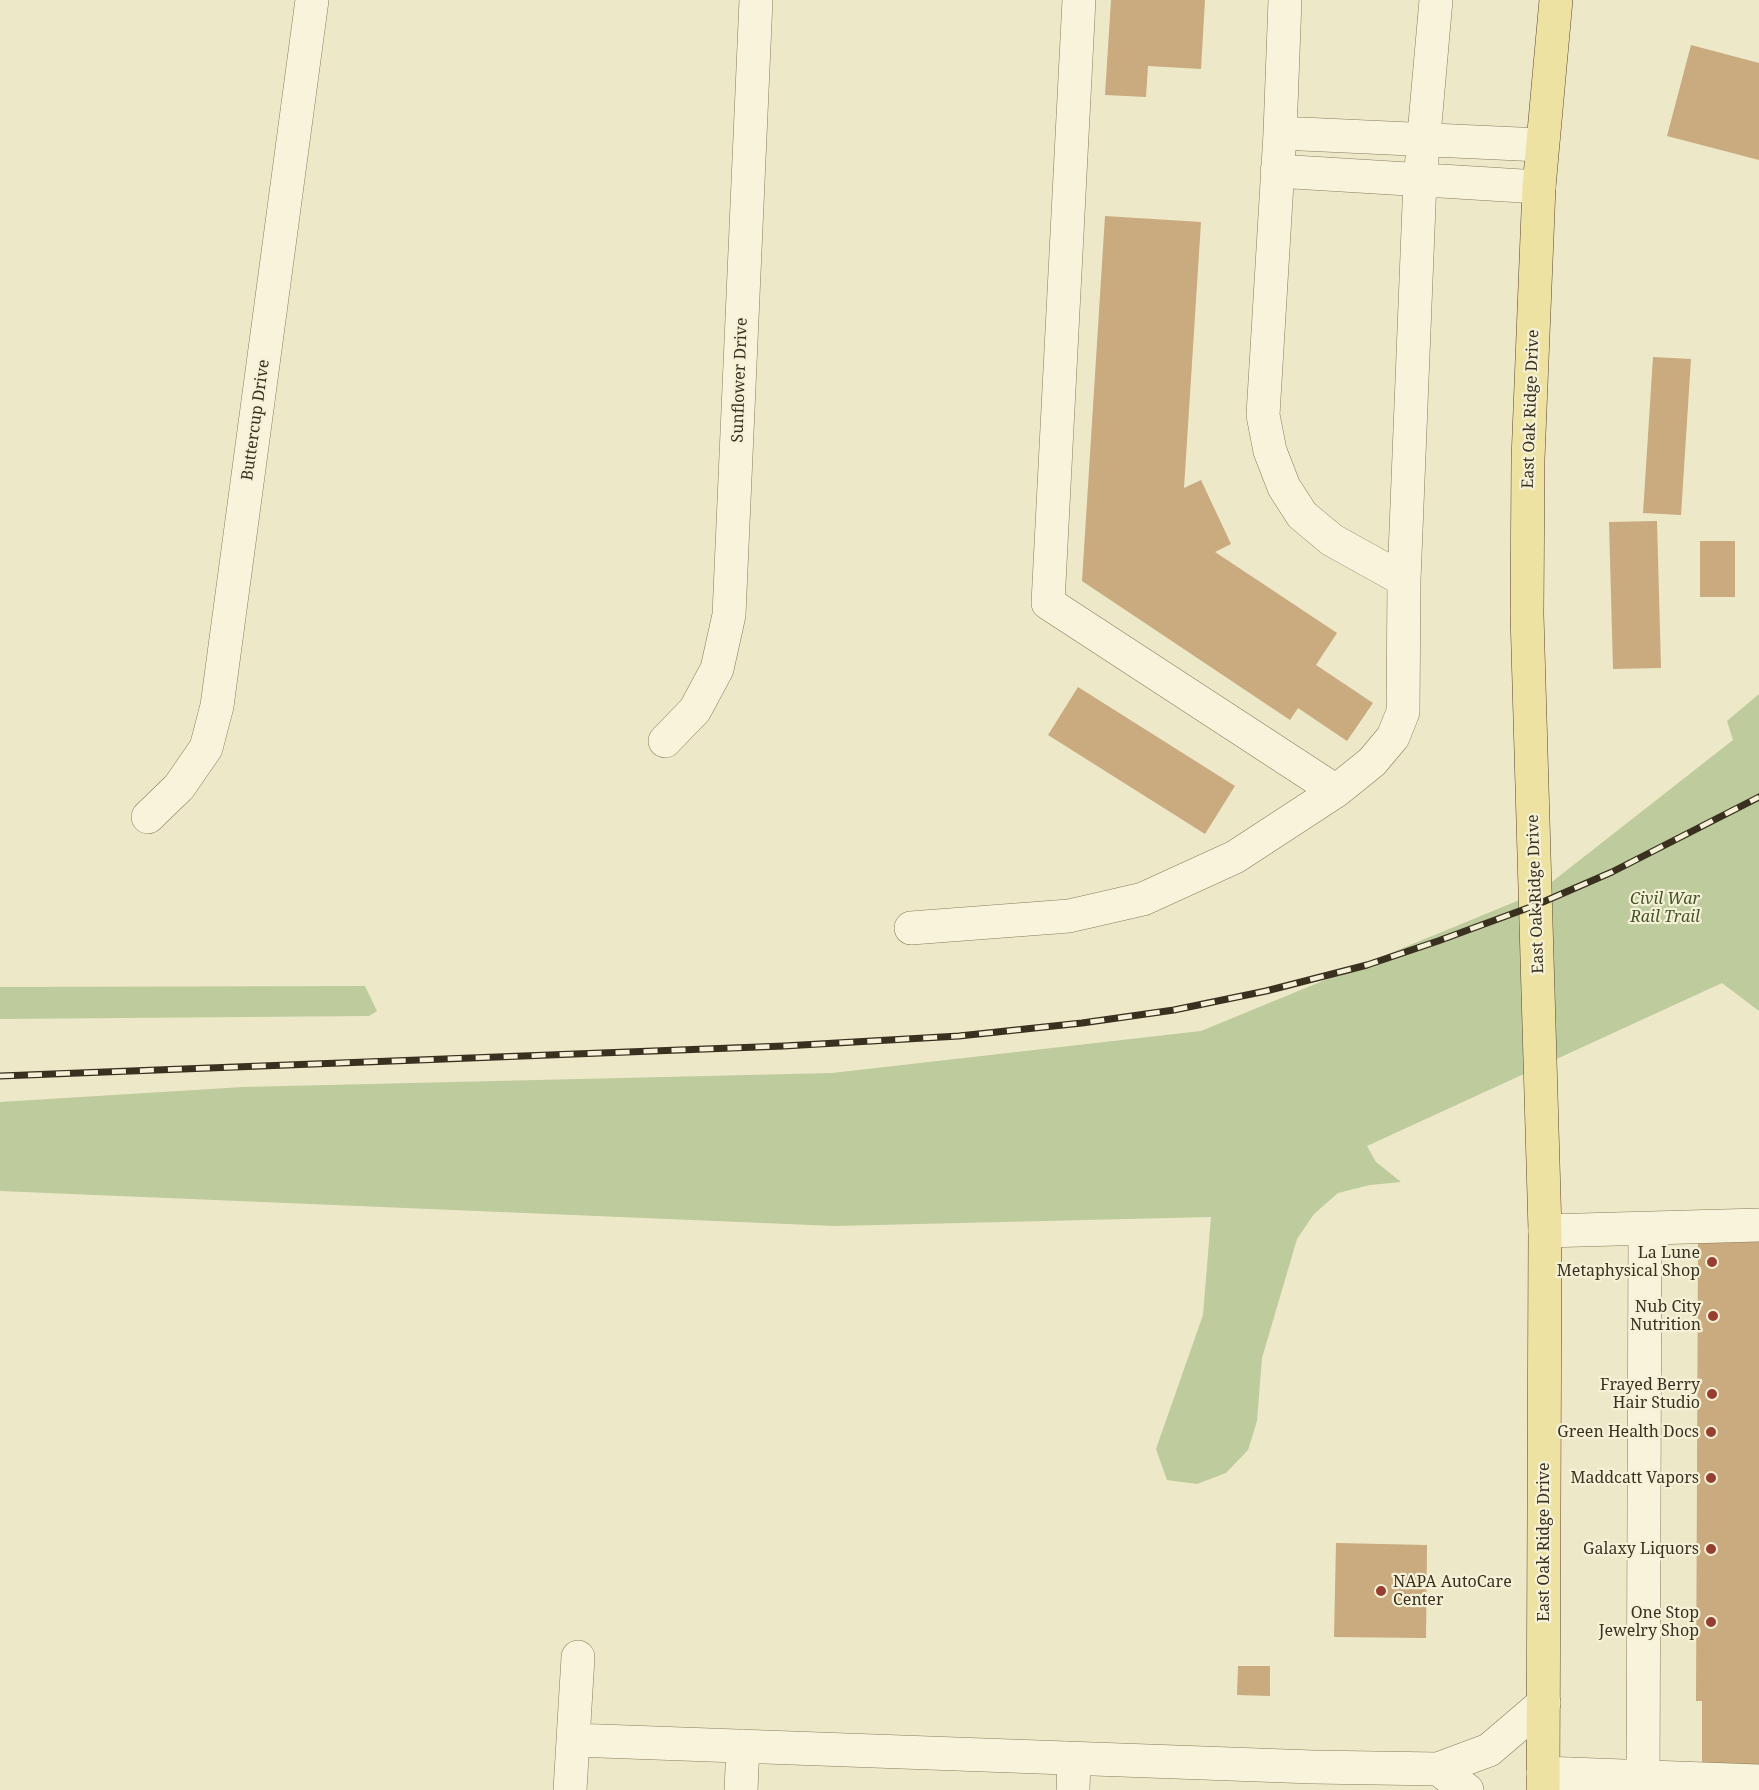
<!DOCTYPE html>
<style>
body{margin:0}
canvas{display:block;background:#ede8c8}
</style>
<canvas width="1759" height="1790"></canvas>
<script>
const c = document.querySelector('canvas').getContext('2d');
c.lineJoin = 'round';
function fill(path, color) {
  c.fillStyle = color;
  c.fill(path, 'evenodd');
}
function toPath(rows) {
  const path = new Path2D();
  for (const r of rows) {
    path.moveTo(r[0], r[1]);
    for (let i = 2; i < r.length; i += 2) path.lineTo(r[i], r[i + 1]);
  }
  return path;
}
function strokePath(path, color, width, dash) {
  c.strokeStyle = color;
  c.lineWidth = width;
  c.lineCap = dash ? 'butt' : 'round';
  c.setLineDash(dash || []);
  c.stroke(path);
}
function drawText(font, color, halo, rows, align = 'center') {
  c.font = font + ' "Noto Serif",serif';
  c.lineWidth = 4.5;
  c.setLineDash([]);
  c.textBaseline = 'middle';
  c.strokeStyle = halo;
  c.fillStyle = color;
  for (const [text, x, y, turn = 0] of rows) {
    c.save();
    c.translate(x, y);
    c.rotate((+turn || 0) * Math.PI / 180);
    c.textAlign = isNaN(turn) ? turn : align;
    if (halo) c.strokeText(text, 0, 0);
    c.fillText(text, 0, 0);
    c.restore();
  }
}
fill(toPath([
 [1759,694,1759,1011,1722,983,1367,1146,1376,1162,1401,1182,1370,1185,1338,1193,1314,1214,1297,1239,1262,1358,1257,1421,1248,1450,1226,1473,1197,1484,1167,1480,1156,1449,1203,1315,1211,1217,835,1226,0,1191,0,1102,243,1087,832,1073,1201,1031,1539,892,1733,740,1727,721],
 [365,986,377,1011,369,1016,0,1019,0,987]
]), '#becb9c');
fill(toPath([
 [1111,0,1205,0,1201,69,1148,66,1146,97,1105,95],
 [1691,45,1759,63,1759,160,1667,136],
 [1105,216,1201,222,1184,488,1201,480,1231,544,1215,552,1337,633,1316,665,1373,703,1347,741,1298,708,1290,720,1082,581],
 [1653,357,1691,359,1681,515,1643,513],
 [1657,521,1661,668,1613,669,1609,522],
 [1700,541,1735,541,1735,597,1700,597],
 [1078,687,1235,786,1205,834,1048,735],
 [1698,1240,1759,1240,1759,1768,1702,1768,1702,1701,1696,1701],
 [1336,1543,1427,1545,1426,1638,1334,1637],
 [1238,1666,1270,1666,1270,1696,1237,1695]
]), '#caaa7f');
const minor = toPath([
 [1079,0,1048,603,1336,791],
 [1285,0,1280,133,1263,415,1270,451,1284,487,1302,515,1332,540,1404,580],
 [1280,133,1541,145],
 [1277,171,1539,187],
 [665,741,695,710,717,669,729,615,756,0],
 [148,817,179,787,206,748,217,706,312,0],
 [911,928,1069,916,1143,899,1235,857,1336,791,1372,762,1393,737,1403,712,1404,580,1420,180,1436,0],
 [1545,1231,1759,1225],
 [573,1740,1313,1767,1438,1769,1489,1750,1544,1703],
 [1438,1769,1467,1790],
 [1543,1773,1759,1781],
 [570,1790,578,1657],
 [741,1790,743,1746],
 [1073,1790,1074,1759],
 [1643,1790,1645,1229]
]);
const major = toPath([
 [1543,1790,1545,1231,1527,615,1528,459,1539,187,1556,0]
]);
strokePath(minor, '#897b5d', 34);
strokePath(major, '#574831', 34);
strokePath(minor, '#f8f4db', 33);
strokePath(major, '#eee2a2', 33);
const rail = toPath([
 [0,1076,784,1046,959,1036,1082,1023,1174,1010,1266,991,1367,965,1438,941,1536,905,1612,872,1759,797]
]);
strokePath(rail, '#3a3020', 7);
strokePath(rail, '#f5f1d7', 4.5, [14]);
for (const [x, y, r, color] of [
 [1712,1262,6,"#963e2f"],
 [1713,1316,6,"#963e2f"],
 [1712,1394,6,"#963e2f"],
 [1711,1432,6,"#963e2f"],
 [1711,1478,6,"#963e2f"],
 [1711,1549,6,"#963e2f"],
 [1381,1591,6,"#963e2f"],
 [1711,1622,6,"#963e2f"]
]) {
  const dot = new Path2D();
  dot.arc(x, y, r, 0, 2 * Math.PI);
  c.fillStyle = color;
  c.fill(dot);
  strokePath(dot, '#f5f1d7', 2);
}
drawText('16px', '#3a3020', '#f5f1d7', [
 ["Sunflower Drive",740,380,-88],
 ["East Oak Ridge Drive",1531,409,-88],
 ["Buttercup Drive",256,420,-82],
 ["East Oak Ridge Drive",1536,894,-92],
 ["East Oak Ridge Drive",1544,1542,-90]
]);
drawText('italic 16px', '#435528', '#f5f1d7', [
 ["Civil War",1665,899],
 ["Rail Trail",1665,917]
]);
drawText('16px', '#3a3020', '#f5f1d7', [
 ["La Lune",1700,1253],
 ["Metaphysical Shop",1700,1271],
 ["Nub City",1701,1307],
 ["Nutrition",1701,1325],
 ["Frayed Berry",1700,1385],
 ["Hair Studio",1700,1403],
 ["Green Health Docs",1699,1432],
 ["Maddcatt Vapors",1699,1478],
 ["Galaxy Liquors",1699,1549],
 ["NAPA AutoCare",1393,1582,"left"],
 ["Center",1393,1600,"left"],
 ["One Stop",1699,1613],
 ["Jewelry Shop",1699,1631]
], 'right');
</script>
